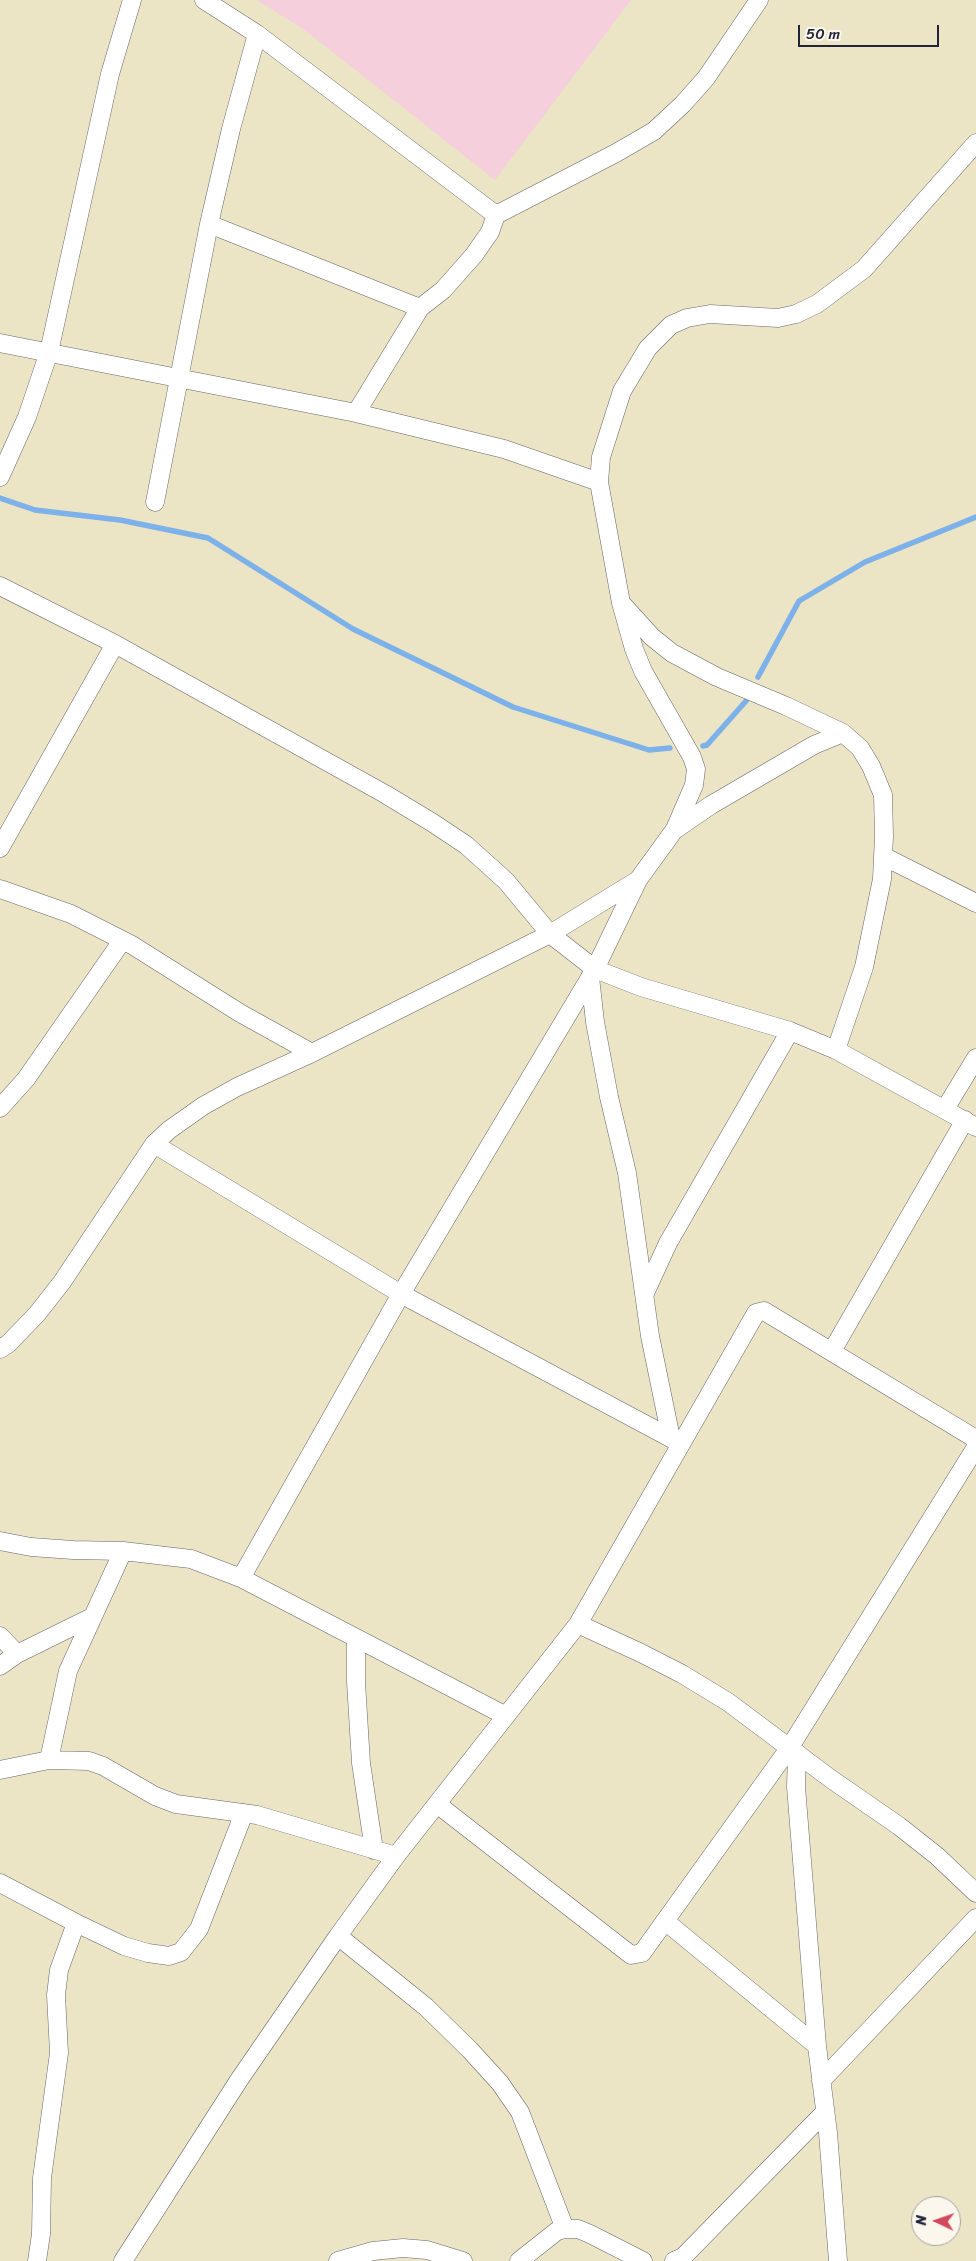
<!DOCTYPE html>
<style>
body{margin:0}
#map{position:relative;width:976px;height:2261px;overflow:hidden;background:#ebe4c5;font-family:Sriracha,sans-serif}
canvas{display:block}
.north{position:absolute;left:911px;top:2196px;width:50px;height:50px;box-sizing:border-box;background:#fbf7ec;border:1px solid #a4a2a5;border-radius:50%;rotate:273deg;font-size:14px;font-weight:700;line-height:20px;text-align:center;color:#22223b}
.north::after{content:'';display:block;margin:auto;width:18px;height:22px;background:#d1495b;clip-path:polygon(50% 0,100% 100%,50% 72%,0 100%)}
.scale{position:absolute;left:798px;top:25px;width:141px;height:22px;box-sizing:border-box;border:2px solid #22223b;border-top:0;padding-left:6px;font-size:15px;line-height:18px;white-space:nowrap;color:#22223b;-webkit-text-stroke:4px #fbf7ec;paint-order:stroke}
</style>
<div id="map">
<canvas width="976" height="2261"></canvas>
<div class="north">N</div>
<div class="scale">50 m</div>
</div>
<script>
const c = document.querySelector('canvas').getContext('2d');
c.lineJoin = 'round';
function fill(path, color) {
  c.fillStyle = color;
  c.fill(path, 'evenodd');
}
function toPath(rows) {
  const path = new Path2D();
  for (const r of rows) {
    path.moveTo(r[0], r[1]);
    for (let i = 2; i < r.length; i += 2) path.lineTo(r[i], r[i + 1]);
  }
  return path;
}
function strokePath(path, color, width, dash) {
  c.strokeStyle = color;
  c.lineWidth = width;
  c.lineCap = dash ? 'butt' : 'round';
  c.setLineDash(dash || []);
  c.stroke(path);
}
fill(toPath([
 [257,0,631,0,495,180,306,31]
]), '#f5cfdb');
strokePath(toPath([
 [0,498,35,510,120,520,208,538,353,629,513,707,649,750,670,748],
 [758,677,799,601,865,562,976,517],
 [703,746,707,745,746,701]
]), '#7db1ea', 5.5);
const street = toPath([
 [204,0,257,34,496,215,616,153,654,131,683,104,706,78,759,0],
 [209,224,420,308],
 [0,343,356,413,504,449,599,482,621,603,634,649,643,671,692,757,696,769,694,785,675,829,638,880,595,969,401,1294,241,1578],
 [356,413,420,308,443,290,474,255,490,232,496,215],
 [0,477,27,417,49,352,110,74,132,0],
 [599,482,601,457,622,391,648,348,671,325,687,318,710,314,778,318,796,314,817,304,864,269,976,143],
 [155,502,209,224,231,129,257,34],
 [0,586,115,644,385,794,433,823,466,845,506,881,550,934,595,969,641,987,790,1031,836,1050,976,1127],
 [623,605,652,637,672,653,717,677,786,706,843,733,860,748,871,766,883,795,884,836,882,879,864,967,836,1050],
 [676,829,711,805,814,745,843,733],
 [0,848,115,644],
 [883,856,976,903],
 [0,889,71,914,132,945,240,1013,312,1053,550,934,638,880],
 [590,977,595,1022,609,1097,627,1173,650,1336,671,1438],
 [0,1108,26,1079,122,941],
 [945,1109,976,1058],
 [154,1144,401,1294,680,1443],
 [645,1293,668,1243,790,1031],
 [0,1349,8,1344,37,1314,62,1282,154,1144,169,1130,203,1106,237,1087,312,1053],
 [832,1351,965,1120],
 [0,1541,31,1547,73,1550,123,1551,191,1559,241,1578,506,1716],
 [578,1624,641,1653,682,1674,728,1702,831,1779,899,1826,937,1856,976,1893],
 [0,1636,17,1654],
 [356,1638,356,1682,361,1763,374,1850],
 [0,1666,17,1654,92,1617],
 [797,1753,796,1787,817,2046,828,2133,838,2261],
 [49,1760,68,1671,123,1551],
 [0,1770,49,1760,89,1761,103,1766,155,1796,176,1804,257,1815,396,1856],
 [437,1804,631,1955,642,1953,665,1921],
 [0,1883,76,1923],
 [338,1936,426,2007,470,2050,500,2083,520,2112,565,2229],
 [817,2046,665,1921,790,1747,976,1447],
 [821,2081,976,1918],
 [37,2261,41,2234,42,2178,59,2053,56,1995,59,1970,76,1923,124,1946,148,1953,169,1956,181,1952,199,1929,244,1813],
 [123,2261,239,2080,338,1936,396,1856,578,1624,756,1313,764,1311,976,1439],
 [338,2261,373,2251,403,2248,427,2250,463,2261],
 [519,2261,557,2231,565,2229,578,2229,590,2234,643,2261],
 [674,2261,683,2257,825,2112]
]);
strokePath(street, '#68666b', 19);
strokePath(street, '#fff', 18);
</script>
